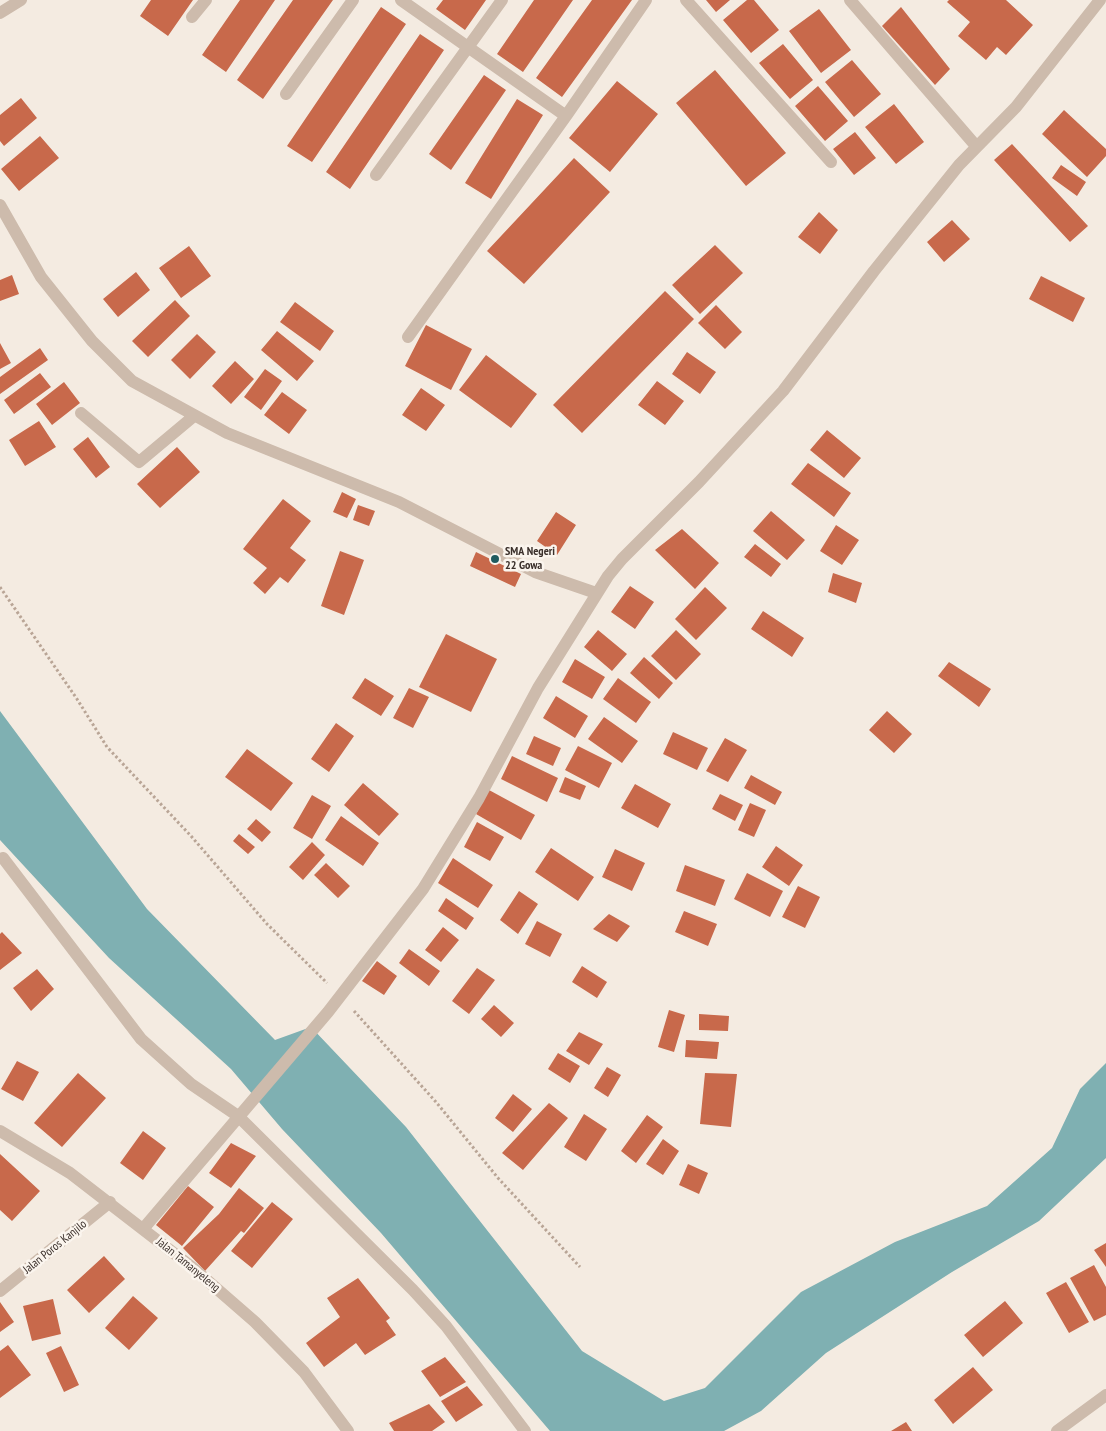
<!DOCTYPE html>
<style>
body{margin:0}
canvas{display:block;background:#f4ebe1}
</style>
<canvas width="1106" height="1431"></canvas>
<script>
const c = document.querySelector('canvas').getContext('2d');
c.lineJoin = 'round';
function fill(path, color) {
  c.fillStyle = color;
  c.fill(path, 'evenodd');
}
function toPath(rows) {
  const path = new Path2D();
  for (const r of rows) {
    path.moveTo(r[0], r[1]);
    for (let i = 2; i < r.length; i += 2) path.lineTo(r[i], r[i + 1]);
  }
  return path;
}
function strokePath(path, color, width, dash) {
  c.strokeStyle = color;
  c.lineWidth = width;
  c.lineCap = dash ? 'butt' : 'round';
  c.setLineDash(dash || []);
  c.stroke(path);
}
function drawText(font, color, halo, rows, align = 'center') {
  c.font = font + ' "PT Sans Narrow",sans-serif';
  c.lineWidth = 5;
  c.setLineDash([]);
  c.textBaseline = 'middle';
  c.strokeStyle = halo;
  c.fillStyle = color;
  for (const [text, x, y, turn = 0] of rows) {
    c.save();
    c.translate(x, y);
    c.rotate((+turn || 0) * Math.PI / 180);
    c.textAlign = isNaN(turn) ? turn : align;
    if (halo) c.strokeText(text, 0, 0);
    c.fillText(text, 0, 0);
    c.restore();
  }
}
fill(toPath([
 [0,711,147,909,275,1040,311,1027,406,1127,582,1351,664,1401,705,1388,801,1292,895,1242,987,1206,1052,1148,1080,1089,1106,1063,1106,1158,1039,1221,952,1272,826,1353,761,1411,724,1431,550,1431,381,1233,282,1129,231,1069,109,958,0,840]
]), '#7fb0b2');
fill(toPath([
 [151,0,193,0,168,36,140,16],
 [240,0,275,0,226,72,202,55],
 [293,0,333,0,263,99,237,80],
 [443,0,486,0,465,30,436,9],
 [534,0,573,0,523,72,497,54],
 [592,0,632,0,562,97,536,78],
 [706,0,730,0,716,12],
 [747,0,754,0,779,30,751,53,723,20],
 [949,0,1006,0,1033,25,1006,55,997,47,986,60,958,36,970,22,947,2],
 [381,7,406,24,312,162,287,146],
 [901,7,950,69,935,85,882,26],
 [819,9,851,50,821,73,789,31],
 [420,34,444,50,350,189,326,172],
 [783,44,813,80,790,99,759,63],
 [852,60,881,94,854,117,825,82],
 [715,70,786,153,746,186,676,103],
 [484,75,506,90,451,170,429,154],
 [617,81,658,114,610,172,569,138],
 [818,86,848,121,825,141,795,106],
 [21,98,37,118,4,146,0,141,0,115],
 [517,99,543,115,491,199,465,183],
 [894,104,924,142,896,164,865,127],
 [1064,110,1106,149,1106,156,1087,177,1042,134],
 [855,132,876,158,854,175,833,149],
 [40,136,59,158,19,191,1,169],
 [1012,144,1088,226,1070,242,994,160],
 [574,158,610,192,524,284,487,251],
 [1061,165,1086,182,1077,196,1052,178],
 [819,212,838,230,820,254,798,237],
 [952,220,970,239,944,262,927,242],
 [715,245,743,273,700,314,672,285],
 [189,246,211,276,181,298,159,268],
 [136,272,150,290,118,317,103,299],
 [12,275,19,294,0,301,0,280],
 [1041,276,1085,298,1073,322,1029,299],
 [665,291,694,319,582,433,553,405],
 [175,300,190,316,148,357,132,341],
 [295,302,334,331,320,351,280,322],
 [716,305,742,332,725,349,698,323],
 [426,325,472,349,451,390,405,366],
 [277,331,314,361,297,381,261,350],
 [197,334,216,352,190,379,171,360],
 [0,343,11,363,0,369],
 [40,348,48,360,0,394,0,377],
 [687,352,716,372,700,394,672,374],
 [486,355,537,394,511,428,459,390],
 [235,361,254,379,231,404,212,386],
 [265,369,282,381,261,410,244,397],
 [40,373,51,387,14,414,4,400],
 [657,381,684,401,665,425,638,405],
 [64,382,80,403,52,425,36,404],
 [421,388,445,405,426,431,402,415],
 [282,392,307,410,289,434,264,415],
 [39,421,56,447,25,466,9,440],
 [827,430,861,458,844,478,810,450],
 [88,437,110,467,96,478,73,449],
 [177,447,200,472,160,508,137,484],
 [808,463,851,493,834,517,791,484],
 [342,492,356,499,347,518,333,512],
 [283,499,311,521,290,548,306,560,288,583,280,577,265,594,253,583,267,568,243,549],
 [358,505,375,511,369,526,353,520],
 [771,511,805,540,787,560,753,531],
 [556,512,576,525,557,555,537,541],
 [836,525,859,540,842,565,820,551],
 [682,529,719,563,695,589,655,550],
 [755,544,781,564,771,577,744,557],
 [340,551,364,560,344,615,321,606],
 [476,552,521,574,515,587,470,566],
 [833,573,862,583,856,603,828,592],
 [630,586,654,602,635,629,611,612],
 [705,587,727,608,696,640,675,619],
 [763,611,804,638,792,657,751,629],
 [598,630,627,654,612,671,584,647],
 [676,630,701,654,676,680,651,656],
 [446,634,497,659,471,712,419,687],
 [644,657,673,683,659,699,630,673],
 [575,659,605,677,592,699,562,682],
 [949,662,991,689,979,707,938,676],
 [365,678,394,696,381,716,352,698],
 [618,678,651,702,636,723,603,699],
 [409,688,429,697,413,728,393,718],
 [556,696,588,716,575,738,543,718],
 [887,711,912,734,894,753,869,730],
 [604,717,638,741,622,763,588,739],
 [336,723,354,736,329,772,311,759],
 [673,732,708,748,697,770,663,754],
 [534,736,561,748,553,766,526,754],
 [725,738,747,750,728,782,706,771],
 [578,746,612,763,599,788,565,770],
 [247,749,293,783,271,811,225,777],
 [512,756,558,778,547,802,501,779],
 [751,775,782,792,775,805,744,788],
 [565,777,586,786,580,800,559,792],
 [363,783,399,814,379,836,344,805],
 [635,784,671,804,658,828,621,808],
 [489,790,535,815,521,840,476,814],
 [720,794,743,805,735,821,712,809],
 [312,795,331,806,312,839,293,828],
 [750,803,766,810,754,837,738,830],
 [341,816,379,843,363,866,325,840],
 [256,819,271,832,262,842,247,829],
 [477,822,504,837,490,861,464,847],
 [239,834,255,847,248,854,233,841],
 [312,842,325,855,303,880,289,867],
 [776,846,803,865,789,886,762,867],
 [551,848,594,877,578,901,535,872],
 [615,849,645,863,632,891,602,877],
 [453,858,493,885,478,908,438,883],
 [326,863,350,886,338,898,314,875],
 [685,865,725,880,715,906,676,891],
 [747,873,783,891,770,917,734,899],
 [798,886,820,897,805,928,782,917],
 [519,891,538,904,518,934,500,920],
 [446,898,474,918,466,930,438,911],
 [684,911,717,924,708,946,675,932],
 [609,914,630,926,617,942,593,929],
 [537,921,562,934,550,957,525,944],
 [443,927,459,940,441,962,425,950],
 [2,932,22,953,0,970,0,934],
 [409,949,440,971,429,986,399,963],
 [377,961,397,976,384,995,362,981],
 [582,966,607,982,597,998,572,982],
 [477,968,495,980,469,1014,452,1001],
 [37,969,54,989,31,1011,13,988],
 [494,1005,514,1023,501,1037,481,1019],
 [669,1010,685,1015,674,1052,658,1047],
 [699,1014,729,1016,728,1031,699,1030],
 [579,1032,603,1044,589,1065,566,1051],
 [686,1040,719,1042,717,1059,685,1057],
 [558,1053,580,1066,570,1083,548,1069],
 [17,1061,39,1072,23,1101,1,1089],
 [607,1067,621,1075,608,1097,594,1088],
 [78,1073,106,1098,62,1147,34,1123],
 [705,1073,737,1074,731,1127,700,1124],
 [513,1094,532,1109,513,1132,495,1118],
 [549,1103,568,1118,523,1170,502,1153],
 [584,1114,607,1129,586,1161,564,1147],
 [647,1115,663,1127,636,1163,621,1151],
 [143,1131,166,1148,143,1180,120,1163],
 [663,1139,679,1151,663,1175,646,1164],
 [231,1143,256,1156,231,1188,209,1173],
 [0,1154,40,1191,12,1221,0,1210],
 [688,1164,708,1173,699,1194,679,1185],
 [188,1186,214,1207,182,1246,156,1225],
 [239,1188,264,1208,244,1233,241,1231,205,1271,183,1248,219,1214],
 [272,1202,293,1219,252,1268,231,1251],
 [1106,1243,1106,1267,1094,1250],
 [104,1256,125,1279,89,1313,67,1290],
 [1094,1265,1106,1287,1106,1315,1094,1321,1070,1278],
 [358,1278,390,1318,386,1321,396,1335,365,1355,356,1343,324,1367,306,1343,340,1317,327,1298],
 [1066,1282,1089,1322,1069,1333,1046,1293],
 [133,1296,158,1318,129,1350,105,1328],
 [53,1299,61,1334,32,1341,23,1306],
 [1005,1301,1023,1323,983,1357,964,1335],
 [0,1302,14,1322,0,1332],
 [8,1345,31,1375,0,1398,0,1351],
 [61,1346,79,1385,64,1392,46,1353],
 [445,1357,466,1382,440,1397,421,1371],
 [973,1367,993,1390,953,1424,934,1400],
 [467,1386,483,1405,456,1422,441,1401],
 [429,1404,445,1422,432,1431,394,1431,389,1423],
 [906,1422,912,1431,891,1431]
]), '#c8694b');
strokePath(toPath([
 [0,587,77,699,107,747,191,836,267,924,327,983],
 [354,1011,436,1102,498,1178,580,1267]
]), '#b9a596', 3, [2.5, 2.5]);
strokePath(toPath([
 [401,0,566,116,646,0],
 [686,0,831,162],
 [850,0,976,146],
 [0,13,21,0],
 [192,17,206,0],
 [286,94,353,0],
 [376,175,502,0],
 [0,205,41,277,92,341,132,381,227,433,399,502,535,572,596,593],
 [408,337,566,116],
 [81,413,139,462,194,416],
 [3,858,141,1039,191,1084,238,1116,413,1290,446,1326,525,1431],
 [0,1131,70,1173,193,1268,255,1322,304,1372,348,1431],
 [143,1229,328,1012,423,889,479,798,538,688,608,576,622,559,699,482,783,391,874,271,959,165,1016,107,1100,0],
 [0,1291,110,1202],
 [1057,1431,1106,1395]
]), '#cdbbac', 12);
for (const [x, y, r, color] of [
 [495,559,5,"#1f5a5e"]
]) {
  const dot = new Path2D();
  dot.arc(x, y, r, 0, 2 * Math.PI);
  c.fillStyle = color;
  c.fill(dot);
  strokePath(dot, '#fbf5ee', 2);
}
drawText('bold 12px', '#3b302b', '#fbf5ee', [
 ["SMA Negeri",505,552],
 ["22 Gowa",505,566]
], 'left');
drawText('12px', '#3b302b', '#fbf5ee', [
 ["Jalan Poros Kanjilo",55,1247,-39],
 ["Jalan Tamanyeleng",188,1265,39]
]);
</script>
